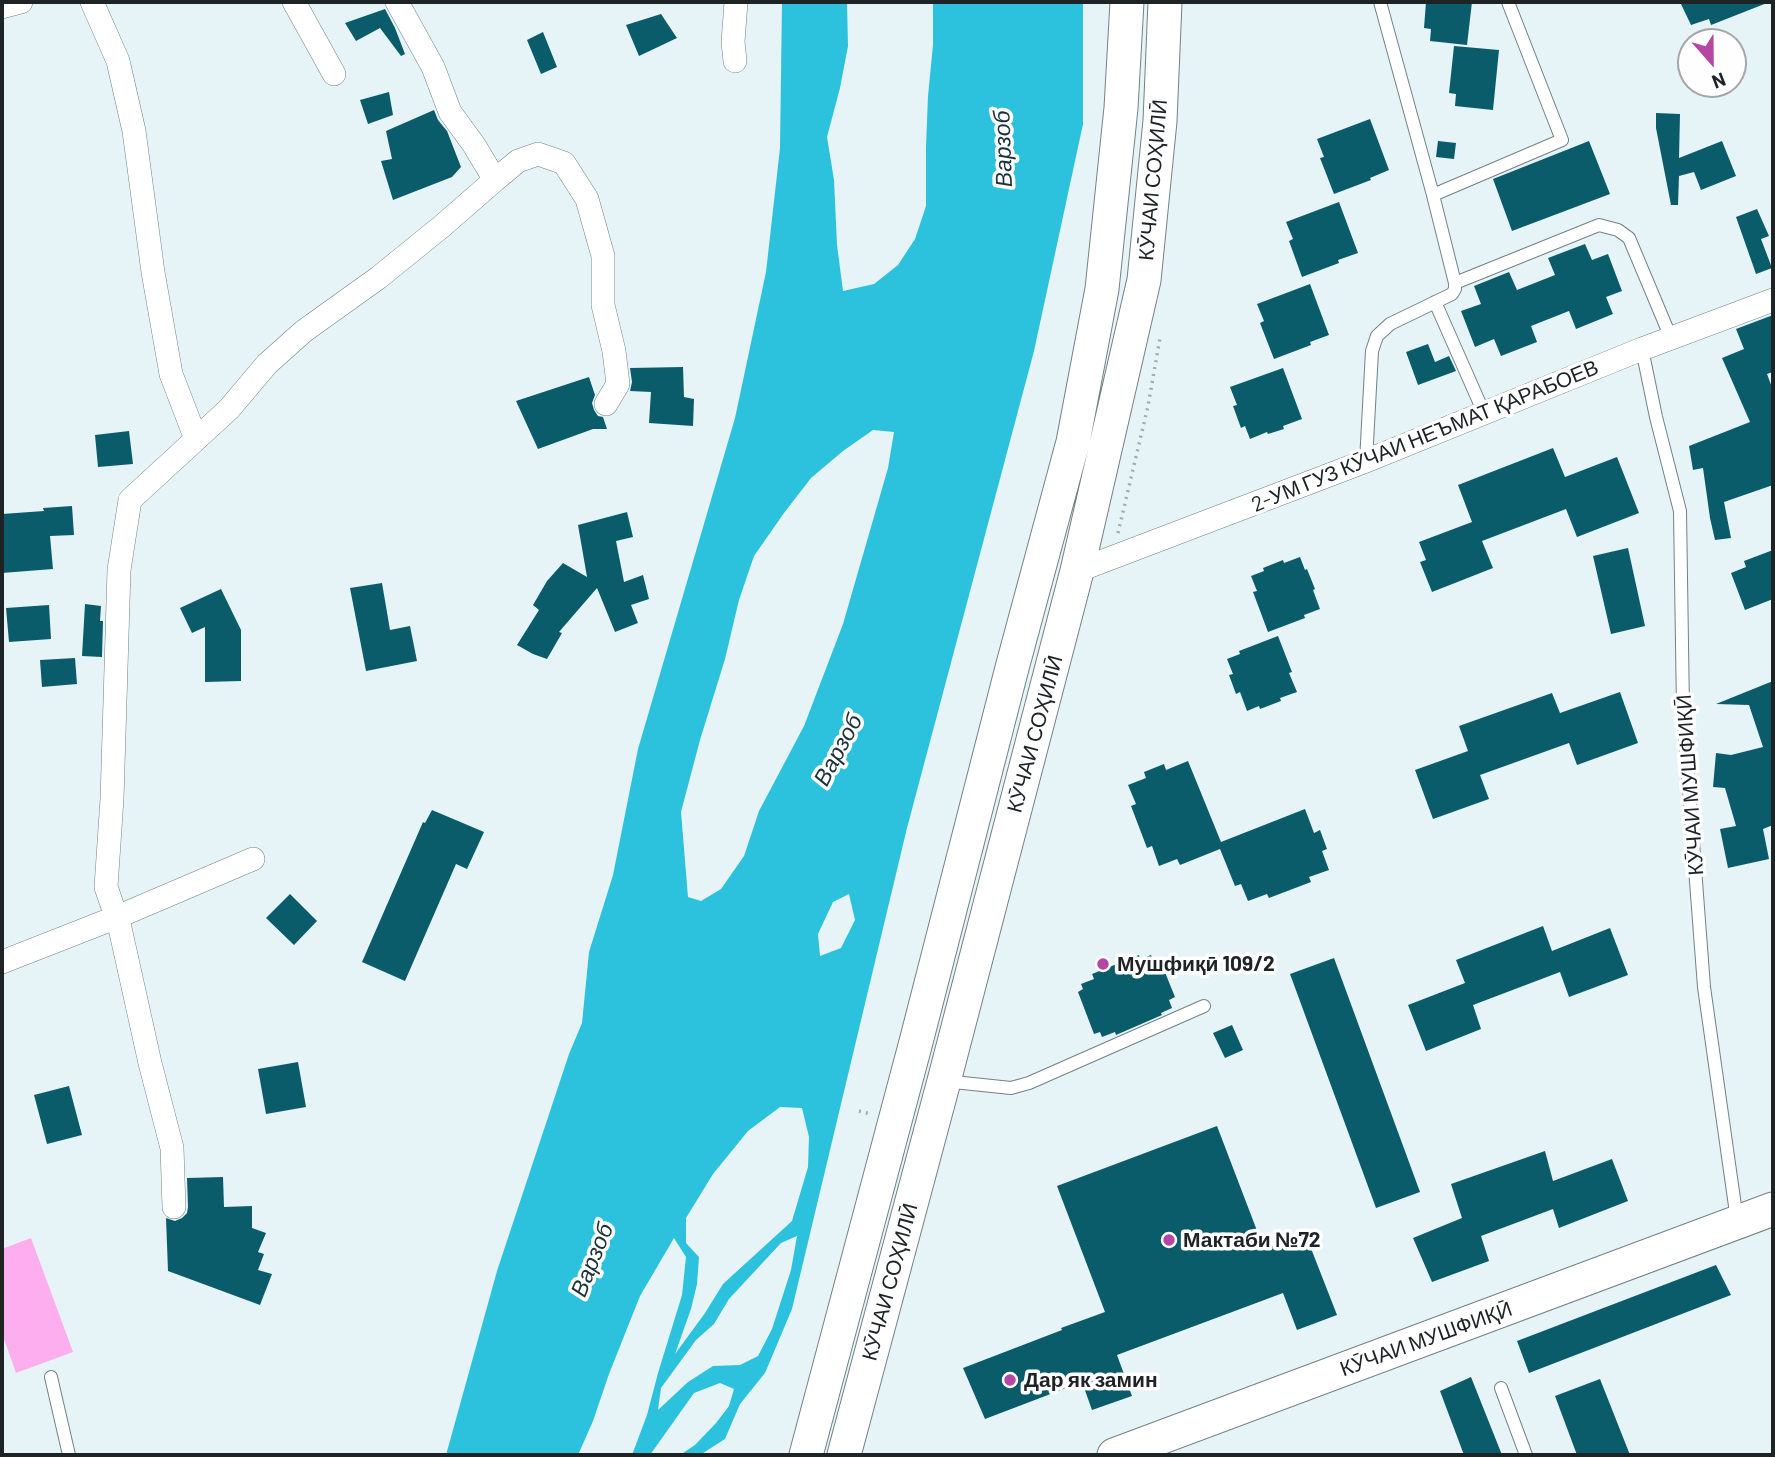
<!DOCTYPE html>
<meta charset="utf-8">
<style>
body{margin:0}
#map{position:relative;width:1775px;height:1457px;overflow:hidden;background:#e6f4f7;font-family:Barlow,sans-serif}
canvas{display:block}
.frame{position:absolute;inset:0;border:4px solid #1e2325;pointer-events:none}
.north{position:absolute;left:1677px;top:28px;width:70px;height:70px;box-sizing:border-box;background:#fefefe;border:2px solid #a4a6a7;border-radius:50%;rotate:159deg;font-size:19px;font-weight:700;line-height:28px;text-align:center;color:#1e2325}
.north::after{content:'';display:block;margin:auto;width:24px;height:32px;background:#b446a4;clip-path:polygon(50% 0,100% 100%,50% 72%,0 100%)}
</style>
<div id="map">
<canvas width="1775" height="1457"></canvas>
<div class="frame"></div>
<div class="north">N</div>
</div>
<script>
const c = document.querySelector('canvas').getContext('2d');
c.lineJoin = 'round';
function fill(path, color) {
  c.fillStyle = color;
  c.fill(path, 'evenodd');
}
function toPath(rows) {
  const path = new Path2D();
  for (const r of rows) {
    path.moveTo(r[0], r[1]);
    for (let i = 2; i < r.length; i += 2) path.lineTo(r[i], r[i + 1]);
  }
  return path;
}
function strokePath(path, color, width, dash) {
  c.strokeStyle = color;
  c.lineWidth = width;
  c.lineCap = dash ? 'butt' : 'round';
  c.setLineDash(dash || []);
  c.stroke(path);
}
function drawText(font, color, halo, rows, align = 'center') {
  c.font = font + ' Barlow,sans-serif';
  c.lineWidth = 7;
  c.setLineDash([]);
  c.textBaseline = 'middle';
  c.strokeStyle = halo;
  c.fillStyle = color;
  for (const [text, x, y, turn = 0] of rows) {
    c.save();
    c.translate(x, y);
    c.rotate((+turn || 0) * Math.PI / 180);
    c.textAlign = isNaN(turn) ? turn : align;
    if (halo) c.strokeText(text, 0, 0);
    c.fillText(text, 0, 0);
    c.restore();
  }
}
fill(toPath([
 [31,1238,73,1352,16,1373,2,1333,2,1249]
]), '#fdaeee');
fill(toPath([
 [782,2,847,2,848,46,840,88,827,137,834,180,837,245,843,291,874,284,898,265,915,239,926,206,926,147,928,96,933,45,933,2,1083,2,1083,124,1034,351,907,828,792,1309,765,1373,740,1404,725,1439,700,1455,680,1455,695,1445,716,1423,729,1406,734,1389,720,1383,694,1393,650,1455,632,1455,647,1415,658,1373,682,1295,686,1257,674,1238,640,1296,609,1374,593,1421,578,1455,446,1455,497,1271,569,1054,582,1023,589,952,613,875,638,749,735,418,766,272,780,148],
 [873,430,894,432,888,468,843,624,804,726,759,811,744,856,721,889,701,901,688,897,681,812,700,740,725,659,739,600,754,556,784,513,811,478,843,451],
 [849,894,855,920,841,948,820,956,818,934,833,902],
 [780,1107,802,1108,809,1137,808,1167,792,1221,723,1284,705,1313,675,1354,691,1309,697,1284,699,1257,686,1243,686,1218,713,1174,748,1131],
 [797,1236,791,1270,772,1329,758,1356,740,1365,713,1366,688,1382,658,1410,661,1388,696,1340,714,1324,729,1299,781,1243]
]), '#2cc2dd');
fill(toPath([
 [1426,2,1472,2,1467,45,1430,41,1431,29,1424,28],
 [1680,2,1767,2,1767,3,1711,25,1709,19,1691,25],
 [385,9,395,28,405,54,401,56,380,28,356,41,345,23],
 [661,14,677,38,639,56,626,25],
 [543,32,557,67,541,74,527,40],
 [1454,46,1499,50,1493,110,1455,106,1456,94,1449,93],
 [389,92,393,115,368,124,360,100],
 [434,110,438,120,447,131,461,167,452,177,393,200,381,161,392,159,386,131],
 [1656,113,1680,114,1679,158,1722,141,1736,176,1701,190,1694,172,1679,176,1678,205,1671,205,1656,128],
 [1370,119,1389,170,1370,178,1371,180,1334,194,1320,158,1324,157,1317,139],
 [1438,141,1456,143,1454,159,1436,157],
 [1589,141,1610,194,1512,231,1493,179],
 [1339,202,1358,253,1338,260,1339,263,1302,277,1289,241,1293,239,1286,222],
 [1757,209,1769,236,1761,239,1772,268,1756,274,1736,217],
 [1585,244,1592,260,1608,254,1622,291,1606,297,1613,314,1576,329,1569,311,1531,326,1537,342,1501,356,1494,339,1475,347,1461,311,1481,304,1474,286,1509,272,1517,290,1555,275,1548,258],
 [1310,284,1329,335,1310,342,1311,345,1274,359,1260,323,1264,321,1257,304],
 [1773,315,1773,372,1767,374,1773,390,1773,485,1724,502,1731,538,1715,540,1710,518,1703,468,1693,470,1689,446,1750,422,1722,358,1744,349,1736,329],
 [1428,344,1435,362,1449,356,1456,371,1418,385,1406,352],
 [683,367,684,397,694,399,693,426,649,423,651,392,630,391,632,382,630,368],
 [1283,368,1302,419,1283,426,1284,429,1268,434,1267,432,1250,439,1245,426,1241,428,1233,406,1237,405,1230,387],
 [589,377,595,395,592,403,594,410,598,416,603,417,607,429,593,429,538,449,516,401],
 [129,431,133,464,98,467,95,435],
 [1553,448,1565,477,1617,457,1639,513,1577,537,1566,509,1482,541,1493,568,1432,592,1420,562,1426,560,1419,542,1472,522,1458,485],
 [72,506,74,535,50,536,53,569,2,573,2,514,44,511,43,508],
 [627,512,633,537,616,541,624,582,643,575,649,599,631,605,638,623,615,632,597,588,559,632,562,633,547,659,533,654,517,645,539,610,533,605,547,581,563,563,587,577,578,525],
 [1628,548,1645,626,1611,634,1593,556],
 [1773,550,1773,599,1745,610,1731,573,1746,567,1744,561],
 [1300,557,1305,570,1307,569,1315,589,1313,590,1320,609,1304,615,1305,618,1268,632,1253,592,1257,591,1251,576,1264,571,1263,568,1283,560,1284,563],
 [382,583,390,630,410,626,417,661,366,671,350,588],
 [221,589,241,630,241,681,205,682,205,627,192,633,180,608],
 [85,604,101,606,100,621,103,621,102,657,82,656],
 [49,605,51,639,9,642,6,608],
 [1278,636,1292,672,1289,673,1297,692,1280,698,1281,701,1260,709,1259,706,1247,711,1240,692,1236,694,1229,675,1233,674,1227,659,1240,654,1239,651],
 [75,658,77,684,42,687,40,660],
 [1773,681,1773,825,1763,829,1769,859,1728,868,1720,829,1736,826,1725,788,1713,787,1716,753,1731,755,1763,747,1749,705,1716,704],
 [1620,692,1638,743,1577,765,1569,743,1480,775,1489,799,1433,819,1415,770,1468,751,1459,726,1552,693,1560,713],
 [1188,761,1221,842,1305,809,1314,833,1320,830,1327,849,1322,851,1329,870,1309,877,1311,882,1269,898,1267,894,1248,901,1241,884,1235,886,1220,849,1180,865,1177,859,1159,866,1152,846,1147,848,1131,806,1136,804,1128,785,1146,778,1144,772,1164,764,1166,770],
 [432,810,484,832,467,869,456,864,405,981,362,962,423,822,425,823],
 [290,894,317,921,294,945,266,918],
 [1543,926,1552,951,1610,928,1628,975,1569,997,1560,972,1473,1005,1481,1029,1426,1051,1408,1005,1465,983,1456,960],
 [1139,955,1140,959,1151,955,1154,962,1160,960,1175,997,1169,1000,1172,1008,1161,1013,1162,1015,1116,1035,1115,1032,1102,1037,1100,1032,1094,1034,1078,992,1083,989,1081,984,1094,979,1092,974],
 [1334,958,1420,1192,1376,1208,1290,974],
 [1232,1025,1243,1050,1225,1058,1213,1033],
 [298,1062,306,1107,266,1114,258,1069],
 [69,1086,82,1135,47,1144,34,1095],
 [1217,1126,1264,1249,1305,1233,1337,1315,1297,1330,1283,1293,1117,1355,1132,1396,1092,1410,1082,1382,985,1419,963,1368,1062,1330,1061,1328,1105,1312,1057,1186],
 [1545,1151,1553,1181,1612,1159,1628,1201,1559,1228,1553,1209,1481,1236,1489,1261,1432,1282,1413,1238,1462,1218,1451,1184],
 [223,1177,224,1207,252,1206,252,1228,266,1233,258,1252,264,1254,258,1270,272,1274,260,1305,168,1271,166,1218,175,1221,182,1218,187,1213,188,1207,187,1178],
 [1716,1265,1731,1295,1529,1373,1517,1341],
 [1471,1377,1502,1455,1464,1455,1440,1391],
 [1600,1379,1630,1455,1577,1455,1555,1396]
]), '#0a5c6b');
const lane = toPath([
 [1380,2,1433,195],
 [1455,283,1599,225,1618,230,1629,238,1671,338],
 [1435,302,1484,413],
 [1642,349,1656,417,1680,511,1683,710,1704,987,1737,1220],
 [1366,461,1372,351,1377,336,1390,324,1452,294,1455,289,1455,283,1433,195,1562,140,1508,2],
 [944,1081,1011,1088,1029,1083,1204,1006],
 [51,1377,69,1455],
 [1501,1388,1526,1455]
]);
const street = toPath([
 [92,2,118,61,134,131,153,272,171,374,196,439],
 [294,2,334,74],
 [397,2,433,67,450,112,474,145,495,180,518,161,538,154,564,163,587,199,603,256,603,305,614,351,618,384,606,404],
 [2,7,21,2],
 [735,61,733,42,736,2],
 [1077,571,1366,461,1642,349,1773,300],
 [2,962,117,917,253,859],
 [174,1207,172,1148,150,1063,120,928,106,887,112,799,119,570,130,500,229,409,267,364,304,331,378,278,441,227,495,180]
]);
const secondary = toPath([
 [806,1455,916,1042,1012,668,1073,442,1102,289,1121,108,1127,2],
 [844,1455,944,1081,1077,571,1144,280,1160,121,1165,2],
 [1114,1455,1773,1209]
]);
strokePath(lane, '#748184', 14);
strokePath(street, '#748184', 24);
strokePath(secondary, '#748184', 35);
strokePath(toPath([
 [1118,533,1148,406,1160,338],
 [859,1111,871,1114]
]), '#a1acaf', 3.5, [2, 5]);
strokePath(lane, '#fff', 12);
strokePath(street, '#fff', 23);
strokePath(secondary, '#fff', 33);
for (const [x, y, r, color] of [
 [1103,964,7,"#b446a4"],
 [1169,1240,7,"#b446a4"],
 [1010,1380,7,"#b446a4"]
]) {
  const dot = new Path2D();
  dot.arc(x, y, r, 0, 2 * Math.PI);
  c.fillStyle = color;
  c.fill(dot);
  strokePath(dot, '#fefefe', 2.5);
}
drawText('21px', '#1e2325', '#fefefe', [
 ["КӮЧАИ СОҲИЛӢ",1153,180,-85],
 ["2-УМ ГУЗ КӮЧАИ НЕЪМАТ ҚАРАБОЕВ",1425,436,-22],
 ["КӮЧАИ СОҲИЛӢ",1035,734,-75],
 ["КӮЧАИ МУШФИҚӢ",1690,785,-94],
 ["КӮЧАИ СОҲИЛӢ",890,1282,-75],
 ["КӮЧАИ МУШФИҚӢ",1426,1339,-20]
]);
drawText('bold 21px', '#1e2325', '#fefefe', [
 ["Мушфиқӣ 109/2",1117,964],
 ["Мактаби №72",1183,1240],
 ["Дар як замин",1024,1380]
], 'left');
drawText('italic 23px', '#1b3238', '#fefefe', [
 ["Варзоб",1003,149,-92],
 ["Варзоб",838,750,-62],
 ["Варзоб",592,1260,-68]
]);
</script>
